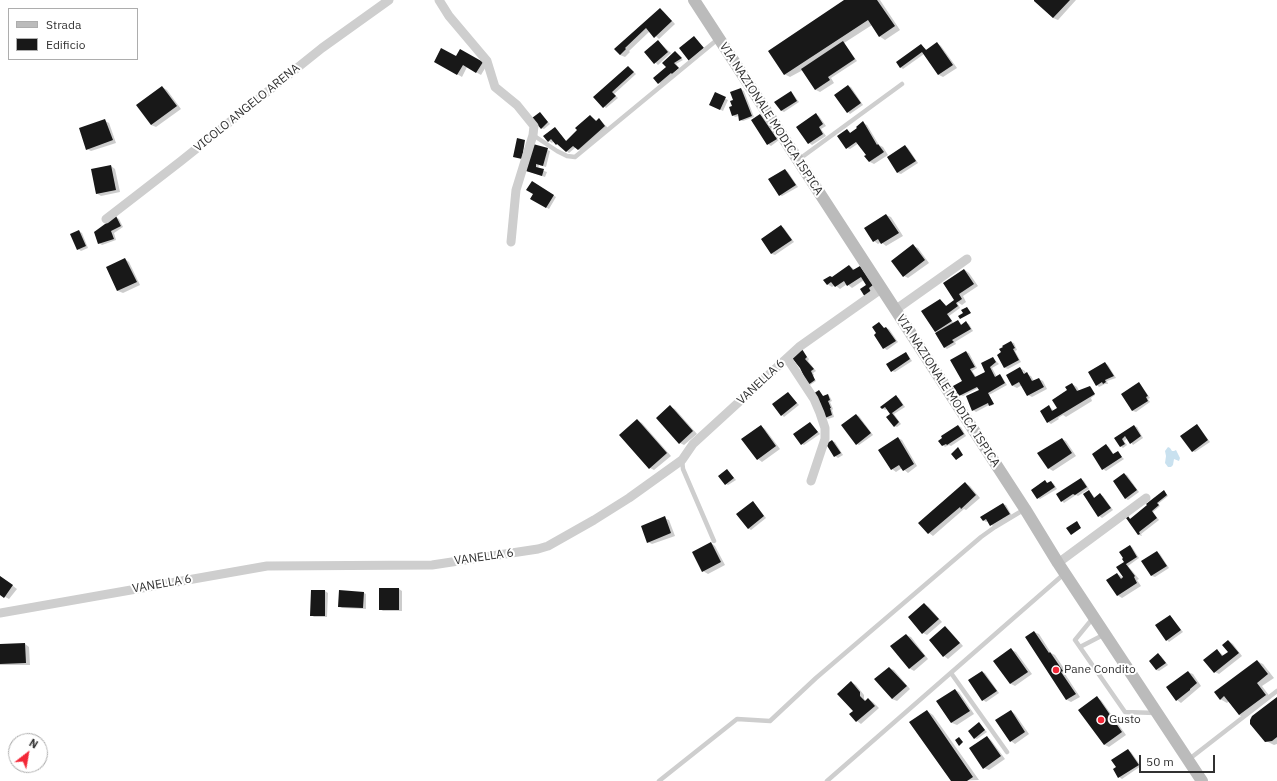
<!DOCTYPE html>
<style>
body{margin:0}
#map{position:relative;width:1277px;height:781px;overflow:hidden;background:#fff;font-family:"IBM Plex Sans",sans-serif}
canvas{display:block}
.legend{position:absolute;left:8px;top:8px;width:130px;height:52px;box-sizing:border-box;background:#fff;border:1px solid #adadad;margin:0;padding:5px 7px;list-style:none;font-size:12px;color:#313131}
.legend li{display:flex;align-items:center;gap:8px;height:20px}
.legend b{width:20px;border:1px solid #adadad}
.north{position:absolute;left:8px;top:733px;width:40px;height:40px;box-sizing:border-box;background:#fff;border:1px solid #adadad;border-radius:50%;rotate:31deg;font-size:11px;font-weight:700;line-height:16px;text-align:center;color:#313131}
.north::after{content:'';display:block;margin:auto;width:14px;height:18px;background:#f32737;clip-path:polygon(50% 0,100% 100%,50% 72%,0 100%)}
.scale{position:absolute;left:1139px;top:755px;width:76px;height:18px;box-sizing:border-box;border:2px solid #313131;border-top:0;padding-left:5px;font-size:12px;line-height:14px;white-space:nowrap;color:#313131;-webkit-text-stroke:3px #fff;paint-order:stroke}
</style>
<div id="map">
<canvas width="1277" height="781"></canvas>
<ul class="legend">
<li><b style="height:5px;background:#bbb"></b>Strada</li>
<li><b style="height:11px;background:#181818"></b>Edificio</li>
</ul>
<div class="north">N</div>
<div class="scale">50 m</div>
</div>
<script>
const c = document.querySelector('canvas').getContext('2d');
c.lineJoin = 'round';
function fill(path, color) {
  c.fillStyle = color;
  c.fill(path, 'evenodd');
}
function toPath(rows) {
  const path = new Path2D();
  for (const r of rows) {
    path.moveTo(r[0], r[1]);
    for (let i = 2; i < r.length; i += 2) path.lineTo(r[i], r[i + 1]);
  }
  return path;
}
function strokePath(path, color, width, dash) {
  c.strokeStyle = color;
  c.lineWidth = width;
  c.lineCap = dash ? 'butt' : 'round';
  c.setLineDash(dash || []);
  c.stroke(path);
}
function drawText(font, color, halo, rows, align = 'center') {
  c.font = font + ' "IBM Plex Sans",sans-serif';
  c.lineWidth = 4;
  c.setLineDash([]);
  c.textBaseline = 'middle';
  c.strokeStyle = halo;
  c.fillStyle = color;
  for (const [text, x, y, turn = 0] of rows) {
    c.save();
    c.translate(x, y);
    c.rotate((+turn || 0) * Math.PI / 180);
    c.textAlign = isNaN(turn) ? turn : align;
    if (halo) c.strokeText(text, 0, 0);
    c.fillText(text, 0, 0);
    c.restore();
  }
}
fill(toPath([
 [1168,447,1170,448,1172,451,1174,451,1176,450,1180,458,1179,461,1174,459,1173,465,1171,467,1168,467,1165,463,1166,456,1165,451]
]), '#c9e1ef');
fill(toPath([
 [846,0,880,0,900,30,885,40,879,36,872,25,844,43,857,61,831,78,834,83,820,92,816,90,803,70,790,77,784,74],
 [1036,0,1076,0,1058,20,1053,18,1035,1],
 [660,9,664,12,675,24,659,39,650,31,629,51,630,52,625,57,620,55,616,49],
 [658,41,671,53,658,65,645,52],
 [937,43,941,46,957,68,943,77,939,75,924,54,903,69,900,67,921,45,927,50],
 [460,50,487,65,481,75,467,67,462,77,435,61,456,58],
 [676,53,683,60,676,64,681,70,661,85,659,83],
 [628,67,636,74,614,94,618,98,606,108,595,97],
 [848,86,851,87,863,105,850,114,848,112],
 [162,87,167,90,181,109,156,127,151,125],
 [741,89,744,91,754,117,743,121,740,120,739,116,735,117,733,115,735,100],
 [791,92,793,94,799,102,784,112,782,111,776,102],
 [715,94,728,100,723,111,713,106],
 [540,113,550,124,544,129,541,128],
 [760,115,763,116,779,140,771,146,768,144],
 [816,115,819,116,826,126,821,129,826,136,812,145,809,143],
 [590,116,597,121,601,121,608,128,581,151,576,147,569,153,554,141,552,143,549,141,555,128,567,142],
 [105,121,109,123,116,143,91,151,87,149],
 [863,123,867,125,879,145,883,147,888,155,874,164,870,162,866,156,867,155,859,143,850,149,847,148,847,130,851,133],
 [534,145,550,151,546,167,539,165,538,169,547,172,545,177,527,171],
 [905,146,908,148,918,163,901,174,898,173,888,158],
 [111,166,115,169,120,192,101,196,96,193],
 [785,170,788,172,798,187,782,196,780,195],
 [532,182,556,197,549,209,532,199,534,194],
 [886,215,891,217,903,236,886,246,881,242,878,244,874,241],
 [116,217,119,219,123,227,114,233,116,240,102,245,99,243],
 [781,226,784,228,794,242,775,255,772,254,762,240],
 [79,231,82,233,88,248,81,251,78,249],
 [913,246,918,248,929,263,908,278,904,276],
 [125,259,129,262,140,285,123,293,118,291,107,268],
 [850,266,877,288,870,299,868,285,864,280,852,288,847,284,840,289,835,285,832,287,827,284,832,278],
 [965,270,969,273,978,286,963,296,966,302,962,305,957,302,960,308,949,316,954,324,958,321,962,325,966,323,969,324,973,331,955,342,956,344,947,349,944,347,938,333,936,332,922,312,940,300,947,306,956,301],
 [879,323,884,329,886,328,889,329,898,342,887,350,884,348],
 [1011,342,1014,343,1017,350,1015,351,1021,362,1008,369,1005,368],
 [802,351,809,359,808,361,816,371,813,373,814,375,813,376,816,381,810,385],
 [966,352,969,353,977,368,972,371,977,378,987,372,993,358,999,364,992,368,997,377,1000,375,1002,377,1007,385,989,395,994,404,991,406,989,405,976,412,973,410,982,390,980,387,963,396,960,395,963,381],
 [906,353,908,355,912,361,895,372,892,371],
 [1105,363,1108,365,1116,378,1107,381,1108,384,1105,384,1099,387,1097,385],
 [1020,368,1025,371,1026,374,1031,376,1034,381,1039,379,1043,381,1047,389,1032,397,1028,395,1022,385,1017,388,1013,386,1007,375],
 [1021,371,1023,371,1027,378],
 [1139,383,1141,385,1150,398,1148,399,1150,402,1136,412,1133,411,1122,394],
 [1072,384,1077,387,1079,391,1091,387,1095,395,1091,398,1092,401,1066,417,1063,415,1058,418,1059,419,1051,424,1048,422,1041,411,1049,406,1054,411,1057,409],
 [819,391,824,397,828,395,830,397,832,401,830,402,833,409,832,410,834,417,828,419,826,417],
 [788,393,799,405,784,417,782,415],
 [896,397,899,398,905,407,894,414,901,424,897,427,894,426,891,414,887,409,885,410,882,408],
 [670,407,675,409,697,434,684,445,680,443],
 [856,415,859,416,873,435,859,445,857,444],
 [637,420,642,423,671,456,654,470,650,468],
 [810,423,820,434,804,445,802,444],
 [761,426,765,429,780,449,762,462,758,459],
 [958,426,961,427,966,436,951,446,949,445,945,447,943,445],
 [1134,426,1137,427,1143,438,1133,445,1128,438,1124,441,1127,445,1123,448,1120,446,1115,438],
 [1197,426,1199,427,1210,442,1195,452,1192,451],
 [898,438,902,440,917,466,908,473,902,468,896,472,892,469],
 [1062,439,1066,441,1076,456,1053,471,1048,468],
 [832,441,835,442,843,455,838,458,835,456,827,444],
 [1106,445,1109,447,1114,455,1118,453,1124,459,1106,471,1103,469],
 [727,470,736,480,728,485,726,484],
 [1124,474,1127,475,1139,492,1128,500,1125,498],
 [1081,479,1084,481,1089,489,1078,496,1076,495,1064,503,1062,501],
 [1045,482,1049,484,1051,482,1054,484,1057,489,1040,499,1038,498],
 [965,483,970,486,980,498,966,510,964,509,933,536,929,533,920,523],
 [1087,491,1091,493,1095,498,1100,494,1103,496,1113,510,1102,518,1099,516],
 [1165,492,1168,496,1158,504,1160,506,1153,512,1159,520,1141,534,1142,536,1139,535,1128,518,1131,519],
 [753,502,755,504,766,518,751,530,748,528],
 [1003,504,1006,505,1012,516,994,527,988,521,986,522,983,520],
 [664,518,669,520,675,536,652,544,648,542],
 [711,543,715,546,725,565,708,574,703,571],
 [1130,546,1132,547,1139,558,1128,566,1139,579,1137,580,1141,586,1122,598,1117,595,1117,574,1121,576,1125,582,1124,564,1127,565,1123,559],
 [1157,552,1160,554,1169,568,1155,577,1152,576,1143,562],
 [0,576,17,589,9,599,0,594],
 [380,589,399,589,402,591,402,611,383,611,380,609],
 [312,591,325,591,328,593,327,617,314,617,311,615],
 [364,593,366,594,366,609,342,608,339,606],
 [924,604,929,607,942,622,927,635,923,633],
 [1170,616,1172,618,1183,632,1169,642,1167,640],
 [945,627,949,630,963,646,948,659,944,656],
 [1034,632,1039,634,1051,653,1055,655,1067,673,1065,674,1080,697,1071,702,1067,700,1026,637],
 [906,635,911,637,928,659,914,671,909,668],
 [1229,641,1233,644,1242,656,1219,674,1215,672,1217,650,1224,656,1229,652],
 [25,644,29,647,30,665,0,665,0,645],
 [1011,650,1016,652,1032,674,1015,686,1011,684,995,661],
 [1158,655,1161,656,1168,665,1159,671,1156,670],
 [1257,661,1263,664,1274,678,1262,686,1271,698,1245,718,1239,715,1229,701,1227,703,1220,699],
 [889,668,894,670,910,689,897,701,892,699],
 [982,672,985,673,999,693,986,702,983,700,969,681],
 [1188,672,1193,674,1201,686,1181,703,1177,700],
 [851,682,856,685,864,695,864,699,866,701,868,699,873,702,879,708,861,724,857,721,850,714,854,711],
 [955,690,959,692,974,714,957,725,952,723,938,701],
 [1097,698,1101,700,1126,735,1109,747,1105,745,1080,710],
 [1277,698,1277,744,1274,745,1264,740],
 [927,711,933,715,979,780,952,781],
 [1011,711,1015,714,1029,734,1015,744,1011,741],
 [979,724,987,732,977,739,974,738],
 [987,737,991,740,1005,759,989,770,984,768],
 [1128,750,1131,752,1141,766,1122,779,1119,777]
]), '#0003');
fill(toPath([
 [844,0,877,0,895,26,879,37,868,20,784,75,768,51],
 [1034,0,1070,0,1053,18,1034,1],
 [660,8,672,21,654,38,646,28,625,48,626,49,620,55,614,49],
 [694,36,704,48,689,61,679,48],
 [658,40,668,52,654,64,644,52],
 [843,41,855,59,828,77,830,80,815,90,801,69],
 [937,42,953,65,938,75,922,52,900,68,896,62,921,44,926,50],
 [441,48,456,56,460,49,483,62,476,73,463,65,457,75,434,62],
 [675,51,682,58,674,63,679,68,672,74,671,73,658,84,653,78,666,67,662,63],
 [628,66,634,72,612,92,616,96,603,108,593,97],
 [848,85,861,103,847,113,834,95],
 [162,86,177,106,151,125,136,105],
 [741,88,752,116,739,121,738,114,732,116,729,107,732,106,730,101,733,100,730,92],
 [791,91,797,101,781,111,774,102],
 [715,92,726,97,720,110,709,105],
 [540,112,548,122,541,129,532,118],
 [816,113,823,124,819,127,823,134,808,144,796,127],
 [760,114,777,139,767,145,751,120],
 [590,115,596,121,599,118,605,126,578,150,573,146,566,152,557,144,556,145,551,139,548,142,543,136,555,127,566,141,577,130,575,128],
 [105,119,113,140,86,150,79,128],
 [863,121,877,145,878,144,884,152,869,162,864,156,866,155,856,142,846,149,837,136,847,129,850,133,857,128,856,127],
 [517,138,525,140,522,159,513,157],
 [533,144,548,148,543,166,536,164,536,167,544,169,542,176,526,171],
 [905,145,916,161,897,173,887,157],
 [111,165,116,190,96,194,91,169],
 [785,169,796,185,779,196,768,179],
 [532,181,554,195,546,208,530,199,533,194,526,190],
 [886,214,899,233,881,244,878,239,873,242,864,228],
 [116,216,121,226,111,231,114,239,98,244,94,232],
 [781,225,792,240,771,254,761,239],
 [79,230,86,246,77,250,70,234],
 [913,244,925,260,903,277,891,261],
 [125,258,137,282,117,291,106,267],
 [849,265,853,270,860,266,873,285,869,288,871,292,865,297,860,289,866,285,861,277,847,286,844,281,835,287,831,282,827,285,823,280,830,276,832,277],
 [964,269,974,284,959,294,962,299,956,303,958,306,947,314,952,321,935,332,921,311,940,299,946,306,954,300,943,283],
 [967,307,971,313,960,319,958,316,963,313,961,310],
 [958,320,961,325,966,321,971,329,952,340,954,342,944,348,935,333],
 [879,322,884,328,886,327,896,341,883,349,874,335,876,333,872,327],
 [1011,341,1015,348,1013,349,1019,360,1004,368,997,355,1001,352,999,349,1003,347,1002,346],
 [802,349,807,357,805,359,814,369,811,371,815,380,808,385,800,368,792,358],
 [966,351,975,367,970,369,975,377,985,372,981,363,993,357,996,362,990,367,995,377,1000,374,1005,383,988,393,994,404,989,406,988,403,972,411,966,396,979,390,977,387,959,396,953,386,962,381,950,360],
 [906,352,910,359,891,372,886,364],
 [1105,362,1114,376,1105,380,1106,382,1103,384,1102,382,1096,386,1088,372],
 [1020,367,1024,374,1027,372,1032,381,1039,378,1044,387,1027,396,1019,382,1012,386,1006,375],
 [1139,382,1148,396,1146,397,1148,401,1132,411,1121,394],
 [1072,383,1077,391,1090,386,1095,394,1047,423,1040,411,1049,405,1052,411,1057,408,1052,400,1067,390,1065,387],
 [819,390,823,396,828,394,830,400,828,401,831,408,830,408,832,415,825,418,813,394],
 [788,392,797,403,781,416,772,404],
 [896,395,903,405,892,413,899,422,894,427,886,417,890,414,885,407,882,409,880,407],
 [670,405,693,431,679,444,656,418],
 [856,414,871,433,856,445,841,425],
 [637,419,667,453,649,469,619,435],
 [810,422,818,432,801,445,793,434],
 [1197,424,1208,440,1192,452,1180,436],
 [761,425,776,446,757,460,741,439],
 [958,425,964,434,947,445,946,444,942,446,938,441,942,438,941,436],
 [1134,425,1141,436,1130,444,1125,436,1122,439,1125,444,1120,447,1114,438],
 [898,437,914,464,903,471,899,465,891,470,878,450],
 [1062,438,1072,453,1048,469,1037,453],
 [832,440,841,453,834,457,826,444],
 [1106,444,1113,454,1118,451,1122,457,1102,470,1092,454],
 [958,447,963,455,956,460,951,454],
 [727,469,734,478,725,485,718,476],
 [1124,473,1137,490,1125,499,1113,481],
 [1081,478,1087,487,1075,495,1073,494,1061,502,1056,494],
 [1045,480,1047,483,1051,481,1055,487,1037,499,1031,490],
 [965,482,976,495,961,509,960,507,928,534,918,523],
 [1089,490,1094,498,1100,493,1111,508,1098,517,1083,494],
 [1164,490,1167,495,1157,503,1159,505,1152,511,1157,518,1139,532,1140,534,1138,535,1126,518,1128,516,1130,519,1147,505,1146,504],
 [753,501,764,516,748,529,736,514],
 [1003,503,1010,514,990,526,986,519,983,521,980,517],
 [665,516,671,533,647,543,641,526],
 [1077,521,1081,528,1071,535,1066,528],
 [711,542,721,562,702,572,692,552],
 [1130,545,1137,557,1126,564,1135,576,1134,577,1137,583,1117,596,1106,580,1117,573,1121,579,1123,577,1116,567,1124,562,1122,559,1123,558,1119,552],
 [1157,551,1167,566,1151,576,1141,561],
 [0,576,13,585,4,598,0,595],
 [379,588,399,588,399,610,379,610],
 [311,590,325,590,325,616,310,616],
 [339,590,364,592,363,608,338,607],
 [924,603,939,619,922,634,908,617],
 [1170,615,1181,630,1166,641,1155,625],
 [945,626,960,643,943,657,929,640],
 [1034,631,1049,653,1050,652,1063,671,1061,672,1076,694,1066,700,1025,637],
 [906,634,925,656,909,669,890,646],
 [1228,640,1239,653,1214,673,1203,660,1217,649,1222,656,1228,652,1222,645],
 [25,643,26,663,0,664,0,644],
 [1011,648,1028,672,1010,684,993,661],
 [1158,653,1166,663,1156,670,1149,661],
 [1257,660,1268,674,1257,683,1266,695,1239,715,1224,696,1220,700,1214,692],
 [889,667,907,686,892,699,874,679],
 [982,671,997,691,982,701,968,680],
 [1188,671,1197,683,1190,689,1190,690,1176,701,1166,687],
 [851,681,860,692,860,696,865,701,868,698,875,706,856,722,849,714,853,711,837,694],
 [955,689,970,711,951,723,936,701],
 [1097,696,1122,732,1104,745,1078,710],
 [1277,697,1277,737,1272,741,1265,742,1250,724,1250,720,1252,716],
 [927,710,973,777,967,781,951,781,909,722],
 [1011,710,1025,732,1010,742,995,720],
 [979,722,985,730,974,739,968,731],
 [987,736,1001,756,983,769,969,748],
 [959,737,963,742,959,746,955,740],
 [1128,749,1139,765,1118,778,1113,769,1116,767,1111,760]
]), '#181818');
strokePath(toPath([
 [533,135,557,151,567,156,575,157,718,39],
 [798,160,902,84],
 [682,460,683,469,714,541],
 [1093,618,1075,640,1125,712,1156,713],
 [1080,647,1105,634],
 [951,673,1007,752],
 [1188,760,1277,691],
 [659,781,737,719,770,721,816,678,981,537,995,527,1025,509],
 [827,781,1064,574]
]), '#cecece', 4.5);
strokePath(toPath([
 [439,0,449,16,487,61,495,87,517,105,534,126,533,135,516,190,511,242],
 [106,219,181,161,322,48,389,0],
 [895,310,967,259],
 [787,358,814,399,820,413,825,428,825,439,811,481],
 [1058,563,1146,498],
 [0,613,267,566,432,565,538,549,548,546,594,520,629,498,682,460,693,444,799,347,881,289]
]), '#cecece', 9);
strokePath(toPath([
 [694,0,1025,509,1058,563,1202,781]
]), '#bbb', 12);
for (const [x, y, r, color] of [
 [1056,670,4,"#f32737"],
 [1101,720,4,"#f32737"]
]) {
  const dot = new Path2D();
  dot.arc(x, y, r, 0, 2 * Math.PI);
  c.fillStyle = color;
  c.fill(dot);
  strokePath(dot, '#fff', 1.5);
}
drawText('12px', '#313131', '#fff', [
 ["VICOLO ANGELO ARENA",247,108,-39],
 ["VIA NAZIONALE MODICA ISPICA",771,119,57],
 ["VANELLA 6",761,382,-43],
 ["VIA NAZIONALE MODICA ISPICA",948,391,57],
 ["VANELLA 6",484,557,-8],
 ["VANELLA 6",162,584,-10]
]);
drawText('12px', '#313131', '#fff', [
 ["Pane Condito",1064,670],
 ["Gusto",1109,720]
], 'left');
</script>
